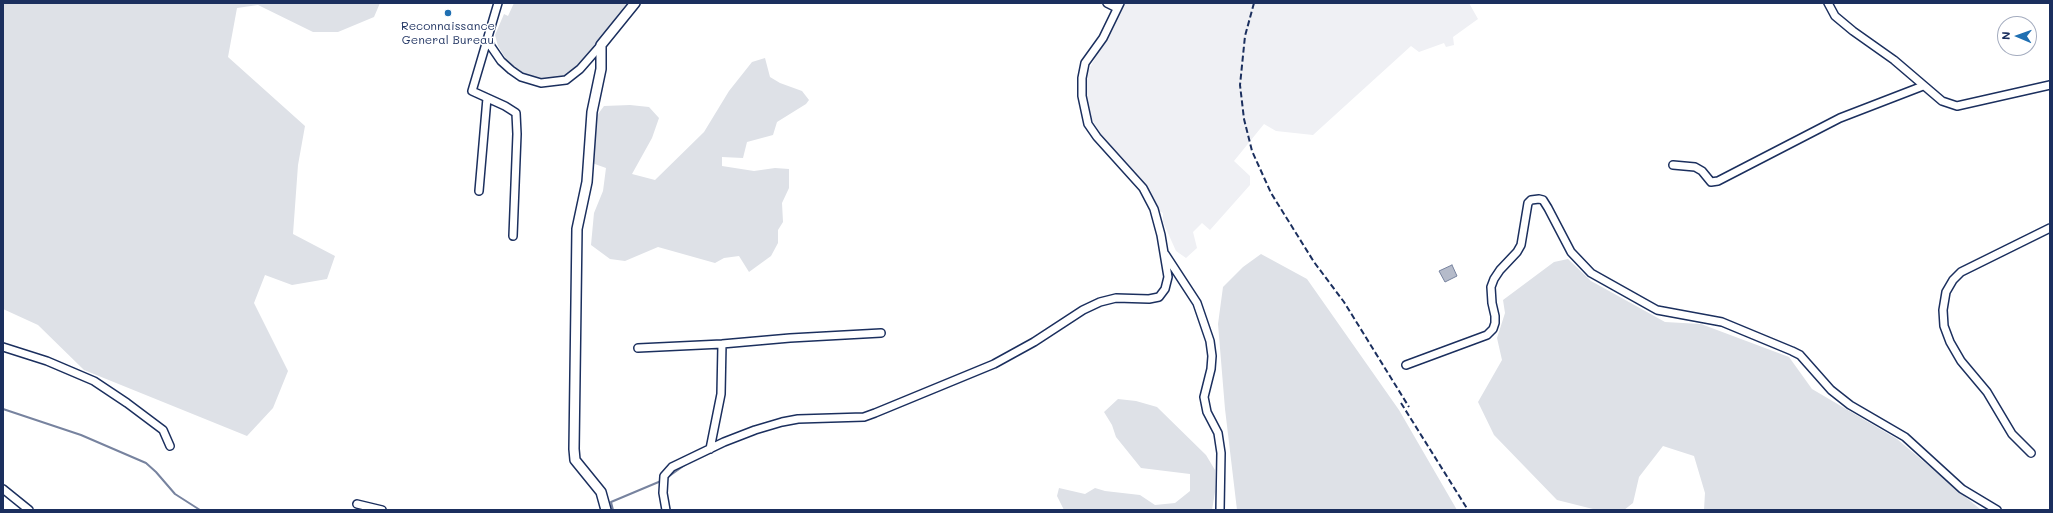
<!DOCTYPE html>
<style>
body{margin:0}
#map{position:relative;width:2053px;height:513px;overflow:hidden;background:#fff;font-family:Mali,sans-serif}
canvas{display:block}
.frame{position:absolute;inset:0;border:4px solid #1b2f5e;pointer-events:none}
.north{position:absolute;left:1997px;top:16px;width:40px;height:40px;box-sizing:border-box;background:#fff;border:1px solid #a4acbf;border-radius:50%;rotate:272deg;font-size:11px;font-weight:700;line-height:16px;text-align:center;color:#1b2f5e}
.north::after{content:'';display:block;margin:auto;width:14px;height:18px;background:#1f6fb2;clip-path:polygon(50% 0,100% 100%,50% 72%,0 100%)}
</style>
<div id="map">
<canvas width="2053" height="513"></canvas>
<div class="frame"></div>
<div class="north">N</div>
</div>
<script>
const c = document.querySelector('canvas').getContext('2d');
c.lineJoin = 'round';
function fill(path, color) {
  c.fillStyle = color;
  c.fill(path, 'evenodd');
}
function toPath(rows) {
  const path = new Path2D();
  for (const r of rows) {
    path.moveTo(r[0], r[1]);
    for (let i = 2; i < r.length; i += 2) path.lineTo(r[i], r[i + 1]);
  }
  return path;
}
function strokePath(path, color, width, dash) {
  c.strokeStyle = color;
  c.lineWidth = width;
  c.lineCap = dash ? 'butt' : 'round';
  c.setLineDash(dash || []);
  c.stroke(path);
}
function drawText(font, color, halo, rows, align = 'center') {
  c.font = font + ' Mali,sans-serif';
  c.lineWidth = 3;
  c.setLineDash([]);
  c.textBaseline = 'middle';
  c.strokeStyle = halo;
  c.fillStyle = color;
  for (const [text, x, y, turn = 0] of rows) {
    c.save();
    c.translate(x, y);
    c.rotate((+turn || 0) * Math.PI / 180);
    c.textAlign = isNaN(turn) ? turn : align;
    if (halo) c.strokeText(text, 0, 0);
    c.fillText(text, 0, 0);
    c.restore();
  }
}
fill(toPath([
 [1125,3,1469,3,1478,19,1453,37,1454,45,1446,47,1444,43,1419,52,1411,46,1313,135,1276,131,1264,124,1234,161,1250,176,1250,185,1210,230,1202,223,1193,232,1197,248,1186,258,1176,251,1163,222,1163,213,1157,210,1120,157,1104,139,1088,113,1086,100,1087,73]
]), '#eff0f4');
fill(toPath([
 [3,3,380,3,374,17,338,32,313,32,258,5,237,8,228,57,305,126,298,165,293,234,335,256,327,279,292,285,265,275,254,303,288,371,273,408,247,436,84,370,38,325,3,309],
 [514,3,627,3,587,55,567,75,557,79,545,80,532,78,518,71,506,59,498,46,495,35,504,14,508,16],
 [765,58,770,77,780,83,802,91,809,100,806,104,777,122,773,135,747,142,743,158,722,157,722,166,754,171,775,168,789,169,789,188,782,203,783,222,778,230,778,243,771,256,749,272,739,256,724,258,715,263,658,247,625,261,610,259,591,245,594,213,603,191,606,168,592,163,595,118,604,106,630,105,649,107,659,118,652,138,632,174,655,180,704,132,729,91,752,62],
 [1261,254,1307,279,1399,410,1457,510,1237,510,1225,409,1218,324,1223,287,1243,267],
 [1568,259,1591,281,1665,322,1701,324,1789,357,1812,389,1897,439,1981,510,1704,510,1705,493,1694,456,1663,446,1639,477,1633,503,1624,510,1597,510,1557,500,1494,435,1478,402,1502,360,1497,338,1505,313,1503,300,1554,262],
 [1118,399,1136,401,1157,407,1206,455,1215,470,1215,492,1212,510,1064,510,1057,496,1059,488,1085,494,1095,488,1105,491,1140,495,1155,505,1175,503,1190,491,1190,474,1141,468,1116,437,1112,425,1104,412]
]), '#dee1e7');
const water = toPath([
 [1452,265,1457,276,1445,282,1439,271,1452,265]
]);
fill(water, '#b5bbca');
strokePath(water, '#77839f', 1);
strokePath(toPath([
 [3,409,81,435,146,463,156,472,175,494,200,510],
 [665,479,689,462],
 [613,510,611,502,661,481]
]), '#77839f', 2);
const street = toPath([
 [498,3,472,91,505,106,516,113,517,134,513,236],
 [1107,3,1117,8],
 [1828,3,1835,16,1853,31,1894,60,1942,101,1957,106,2050,85],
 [488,42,501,61,511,70,521,77,541,83,566,80,580,69,601,45],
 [1673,165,1695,167,1702,171,1711,182,1718,181,1840,118,1923,86],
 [479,191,487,98],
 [1165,254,1197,303,1210,341,1212,356,1211,369,1204,397,1207,412,1218,433,1221,453,1220,510],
 [3,347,47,361,94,381,127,403,163,430,170,446],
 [638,348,722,344,790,338,881,333],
 [1406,365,1487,335,1493,329,1495,323,1495,316,1492,303,1491,287,1494,279,1500,270,1517,252,1521,245,1528,203,1531,200,1539,199,1543,200,1548,208,1571,252,1591,273,1657,310,1722,322,1792,351,1800,355,1831,390,1850,405,1905,437,1962,489,1997,510],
 [710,449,721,394,722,344],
 [2031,453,2012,434,1987,392,1961,361,1950,342,1944,326,1943,310,1946,292,1953,280,1961,272,2050,228],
 [3,489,29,510],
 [357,504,382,510],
 [666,510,663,493,664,476,672,467,724,442,755,430,782,422,798,419,864,417,875,413,994,364,1034,342,1083,310,1100,302,1116,298,1149,299,1159,297,1165,289,1168,277,1161,235,1154,209,1143,188,1097,137,1088,124,1082,96,1082,78,1085,63,1103,38,1120,3]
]);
const secondary = toPath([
 [606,510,601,492,575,460,574,449,577,229,587,182,592,112,601,69,601,45,635,3]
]);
strokePath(street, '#1b2f5e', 10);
strokePath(secondary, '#1b2f5e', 12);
strokePath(street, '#fff', 7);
strokePath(secondary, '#fff', 9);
strokePath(toPath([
 [1254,3,1245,36,1240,85,1244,119,1252,151,1271,193,1314,262,1344,302,1409,407],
 [1401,403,1468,510]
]), '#1b2f5e', 2, [6, 3]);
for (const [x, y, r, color] of [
 [448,13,4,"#1f6fb2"]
]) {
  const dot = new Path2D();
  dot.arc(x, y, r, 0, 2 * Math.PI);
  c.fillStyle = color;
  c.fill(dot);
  strokePath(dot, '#fff', 1.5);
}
drawText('12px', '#1b2f5e', '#fff', [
 ["Reconnaissance",448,26],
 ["General Bureau",448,40]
]);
</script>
